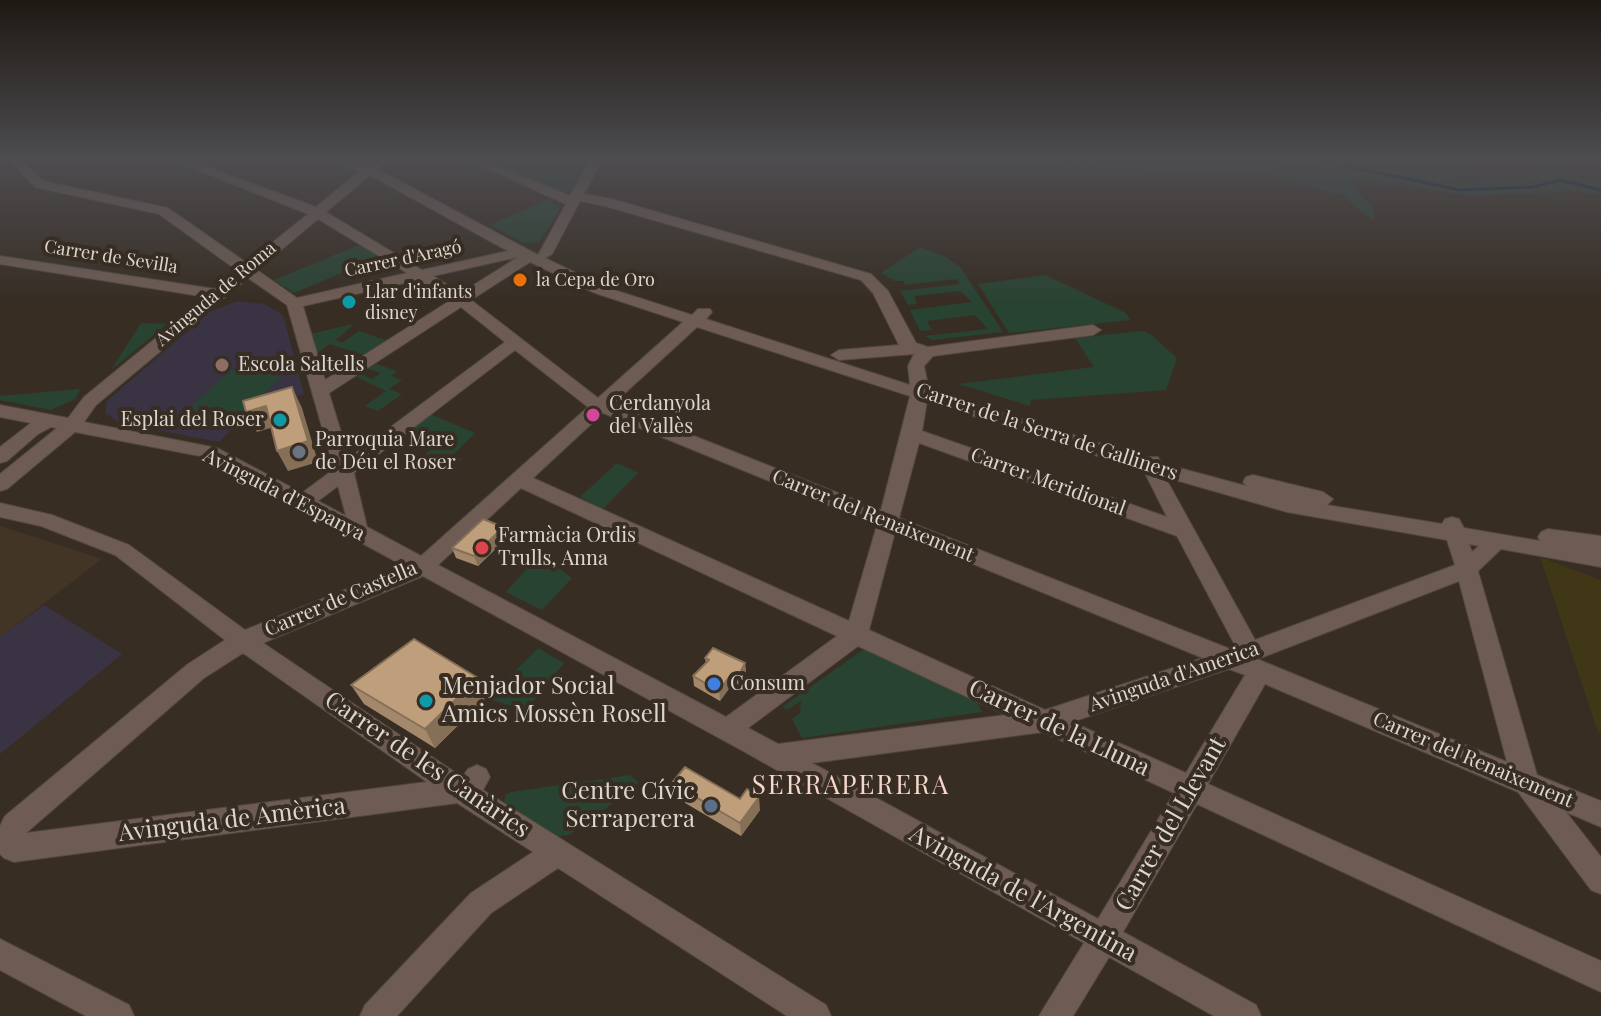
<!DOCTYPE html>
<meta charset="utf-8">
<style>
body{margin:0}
canvas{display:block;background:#372d23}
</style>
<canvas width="1601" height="1016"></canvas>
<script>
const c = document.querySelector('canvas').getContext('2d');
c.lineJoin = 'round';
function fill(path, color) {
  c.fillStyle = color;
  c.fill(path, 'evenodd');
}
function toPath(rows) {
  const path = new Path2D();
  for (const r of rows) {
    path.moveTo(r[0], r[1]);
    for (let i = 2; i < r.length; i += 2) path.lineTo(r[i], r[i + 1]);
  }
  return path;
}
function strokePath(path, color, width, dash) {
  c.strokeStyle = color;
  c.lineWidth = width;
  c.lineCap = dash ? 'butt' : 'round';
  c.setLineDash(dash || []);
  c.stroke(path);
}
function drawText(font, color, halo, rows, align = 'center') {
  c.font = font + ' "Playfair Display",serif';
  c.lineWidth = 8;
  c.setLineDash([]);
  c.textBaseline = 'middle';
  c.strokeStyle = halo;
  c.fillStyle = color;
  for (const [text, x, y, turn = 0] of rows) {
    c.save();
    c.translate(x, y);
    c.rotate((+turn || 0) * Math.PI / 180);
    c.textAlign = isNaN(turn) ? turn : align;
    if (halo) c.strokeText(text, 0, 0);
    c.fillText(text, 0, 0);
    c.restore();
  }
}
fill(toPath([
 [0,526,102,559,0,637]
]), '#433525');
fill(toPath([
 [237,301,264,304,283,315,304,394,252,409,219,442,120,423,105,413,107,401,210,312],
 [44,605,122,654,0,754,0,637]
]), '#3a3344');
fill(toPath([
 [481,160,582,160,586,163,573,189,559,194],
 [821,160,1459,160,1456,181,1562,174,1601,180,1601,195,1577,191,1470,196,1351,177,1350,184,1371,205,1375,220,1372,220,1342,195,1264,173],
 [547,200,561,207,539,242,524,243,490,225],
 [359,245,379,257,294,293,274,280],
 [920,247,944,256,961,268,1003,332,932,340,925,336,988,329,975,315,927,321,932,330,920,331,910,310,972,302,960,291,914,296,917,304,908,305,900,291,960,284,957,279,904,285,904,281,895,281,881,273],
 [1045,275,1126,313,1130,320,1009,333,978,284],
 [141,323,167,324,111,370],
 [354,324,336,340,342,343,359,331,388,341,367,356,330,344,317,353,310,334],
 [1143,331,1150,334,1177,358,1166,390,1031,400,1030,406,959,384,1094,367,1075,338],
 [376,364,397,371,391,376,402,380,389,389,402,394,378,411,365,406,386,391,356,377,361,374,372,379,381,373,368,369],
 [231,370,281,376,232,426,178,419],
 [80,389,75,399,51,410,0,400,0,396],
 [430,414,475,433,453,455,462,459,444,473,418,461,439,442,410,430],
 [617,463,638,473,603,509,580,497],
 [540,554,572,578,542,610,506,592],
 [538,648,564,663,526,710,488,699],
 [864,649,976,700,982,712,802,738,792,719,800,713,801,701,787,710,782,707],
 [630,775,638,782,634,788,569,835,558,836,504,802,505,795,511,792]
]), '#294333');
fill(toPath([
 [1540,557,1601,580,1601,734,1598,732]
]), '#3f3716');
strokePath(toPath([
 [1055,160,1276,160],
 [1317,160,1460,190,1533,187,1560,180,1601,190]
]), '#051a36', 3);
const minor = toPath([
 [9,160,21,160,43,181,168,208,247,263,308,214,172,160,188,160,316,207,359,171,332,160,348,160,367,166,374,160,387,160,377,169,538,255,566,204,468,160,483,160,570,196,588,164,585,160,597,160,600,164,584,194,612,199,871,274,888,291,916,343,928,347,1093,325,1101,330,1093,335,933,356,924,366,929,390,1144,457,1158,457,1161,463,1246,486,1243,482,1246,477,1253,475,1323,492,1333,499,1327,505,1442,524,1445,519,1452,517,1459,519,1464,528,1540,541,1538,537,1541,532,1548,529,1601,536,1601,567,1501,549,1478,571,1537,775,1601,801,1601,827,1566,812,1601,857,1601,894,1591,890,1518,792,1265,684,1208,784,1601,961,1601,992,1197,804,1123,932,1256,1005,1261,1016,1214,1016,1109,957,1073,1016,1039,1016,1084,943,743,751,423,576,263,643,462,777,468,769,477,765,486,769,490,777,483,790,826,1005,831,1016,787,1016,558,868,491,913,397,1016,360,1016,365,1005,471,893,533,852,457,803,14,862,4,858,0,854,0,826,5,816,188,664,225,640,115,555,41,526,0,517,0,503,52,515,129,545,245,630,404,566,303,511,294,509,291,504,205,457,75,432,7,489,0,491,0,474,57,428,51,427,38,434,7,461,0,463,0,447,31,423,0,417,0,405,68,418,84,397,206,297,0,264,0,256,215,289,238,271,159,214,35,187,9,160],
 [370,175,508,251,422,270,326,212,370,175],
 [580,201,605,206,861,280,873,293,899,345,839,350,831,355,839,360,914,354,908,366,910,385,706,319,712,312,710,309,698,309,692,315,605,287,545,258,552,254,580,201],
 [318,219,407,273,297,298,257,270,318,219],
 [518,257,461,293,433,276,518,257],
 [530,262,595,293,683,322,598,398,471,300,530,262],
 [248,278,287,305,334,469,302,493,217,448,84,422,96,405,248,278],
 [418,280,451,300,325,380,303,306,418,280],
 [461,307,505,342,349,458,329,393,461,307],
 [697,327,910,396,881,510,613,404,697,327],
 [515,350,588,407,421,556,367,527,354,473,515,350],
 [927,401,1144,471,1167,517,922,431,927,401],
 [603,413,877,525,849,621,533,478,603,413],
 [919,443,1177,536,1236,647,1230,649,899,518,919,443],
 [1165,477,1287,512,1447,540,1455,565,1255,640,1165,477],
 [338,486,346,516,318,501,338,486],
 [521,488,837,636,726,717,438,565,521,488],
 [895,532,1203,658,1045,710,869,630,895,532],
 [1469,544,1479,546,1472,552,1469,544],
 [1459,581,1507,762,1257,659,1258,659,1459,581],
 [858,646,1006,715,778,744,748,728,858,646],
 [243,653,427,782,26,833,204,678,243,653],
 [1229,669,1245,675,1186,773,1072,722,1229,669],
 [1043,732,1174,793,1098,919,812,763,1043,732],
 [0,939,129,1005,134,1016,86,1016,0,970,0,939]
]);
strokePath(minor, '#52483f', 2);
fill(minor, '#6e5c54');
fill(toPath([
 [507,538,478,566,456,558,452,548],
 [705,658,745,663,746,673,740,685,733,683,720,701,694,686,693,676,706,663],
 [478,678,486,698,435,748,364,704,351,685],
 [672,783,760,810,741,836,675,797]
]), '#a4886b');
fill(toPath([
 [292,387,302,408,318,462,288,471,277,451],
 [266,406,277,426,257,432,246,412],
 [503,527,507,538,478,566,474,556],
 [745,663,746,673,740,685,739,675],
 [732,673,733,683,720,701,719,691],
 [478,678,486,698,435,748,425,729],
 [759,797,760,810,741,836,740,823]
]), '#866f57');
const building = toPath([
 [292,387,308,441,277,451,266,406,246,412,243,401,292,387],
 [483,519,503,527,474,556,452,548,483,519],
 [414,639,478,678,425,729,351,685,414,639],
 [713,648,745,663,739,675,732,673,719,691,693,676,709,660,705,658,713,648],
 [685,767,740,799,747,789,759,797,740,823,672,783,685,767]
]);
fill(building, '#bf9e7c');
strokePath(building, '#866f57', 2);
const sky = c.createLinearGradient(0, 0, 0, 302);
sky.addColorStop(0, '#1e1913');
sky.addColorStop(0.53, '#4d4c50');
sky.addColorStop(1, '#4d4c5000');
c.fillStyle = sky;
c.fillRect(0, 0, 1601, 302);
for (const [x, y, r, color] of [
 [520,280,8,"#e8710a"],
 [349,302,8,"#0f9aa8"],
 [222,365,8,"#8d6e63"],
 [593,415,8,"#d1479c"],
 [280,420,8,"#0f9aa8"],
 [299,452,8,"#6b7280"],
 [482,548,8,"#e0444e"],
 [714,684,8,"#3f7fe0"],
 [426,701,8,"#0f9aa8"],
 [711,806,8,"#5c6f8a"]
]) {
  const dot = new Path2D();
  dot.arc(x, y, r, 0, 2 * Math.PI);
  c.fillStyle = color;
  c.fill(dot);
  strokePath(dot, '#372d23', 3);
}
drawText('18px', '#ddd6cf', '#372d23', [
 ["Carrer de Sevilla",111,257,9],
 ["Carrer d'Aragó",403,259,-12],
 ["Avinguda de Roma",216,294,-40]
]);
drawText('18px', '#ddd6cf', '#372d23', [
 ["la Cepa de Oro",536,280],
 ["Llar d'infants",365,292],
 ["disney",365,313]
], 'left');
drawText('20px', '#ddd6cf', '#372d23', [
 ["Escola Saltells",238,365],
 ["Cerdanyola",609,404],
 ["del Vallès",609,427],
 ["Esplai del Roser",264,420,"right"],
 ["Parroquia Mare",315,440],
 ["de Déu el Roser",315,463],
 ["Farmàcia Ordis",498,536],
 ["Trulls, Anna",498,559],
 ["Consum",730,684]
], 'left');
drawText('20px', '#ddd6cf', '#372d23', [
 ["Carrer de la Serra de Galliners",1047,432,18],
 ["Carrer Meridional",1048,482,20],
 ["Avinguda d'Espanya",284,495,27],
 ["Carrer del Renaixement",873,516,22],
 ["Carrer de Castella",341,599,-23],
 ["Avinguda d'America",1174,677,-19],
 ["Carrer del Renaixement",1473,760,23]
]);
drawText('24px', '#ddd6cf', '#372d23', [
 ["Menjador Social",442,687],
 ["Amics Mossèn Rosell",442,715],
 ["Centre Cívic",695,792,"right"],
 ["Serraperera",695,820,"right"]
], 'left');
drawText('24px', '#ddd6cf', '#372d23', [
 ["Carrer de la Lluna",1059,728,25],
 ["Carrer de les Canàries",427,765,34],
 ["Avinguda de Amèrica",232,820,-7],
 ["Carrer del Llevant",1171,824,-60],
 ["Avinguda de l'Argentina",1023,894,29]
]);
c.letterSpacing = '2px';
drawText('26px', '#f6d7c9', '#372d23', [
 ["SERRAPERERA",851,786]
]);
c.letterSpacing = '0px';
</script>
